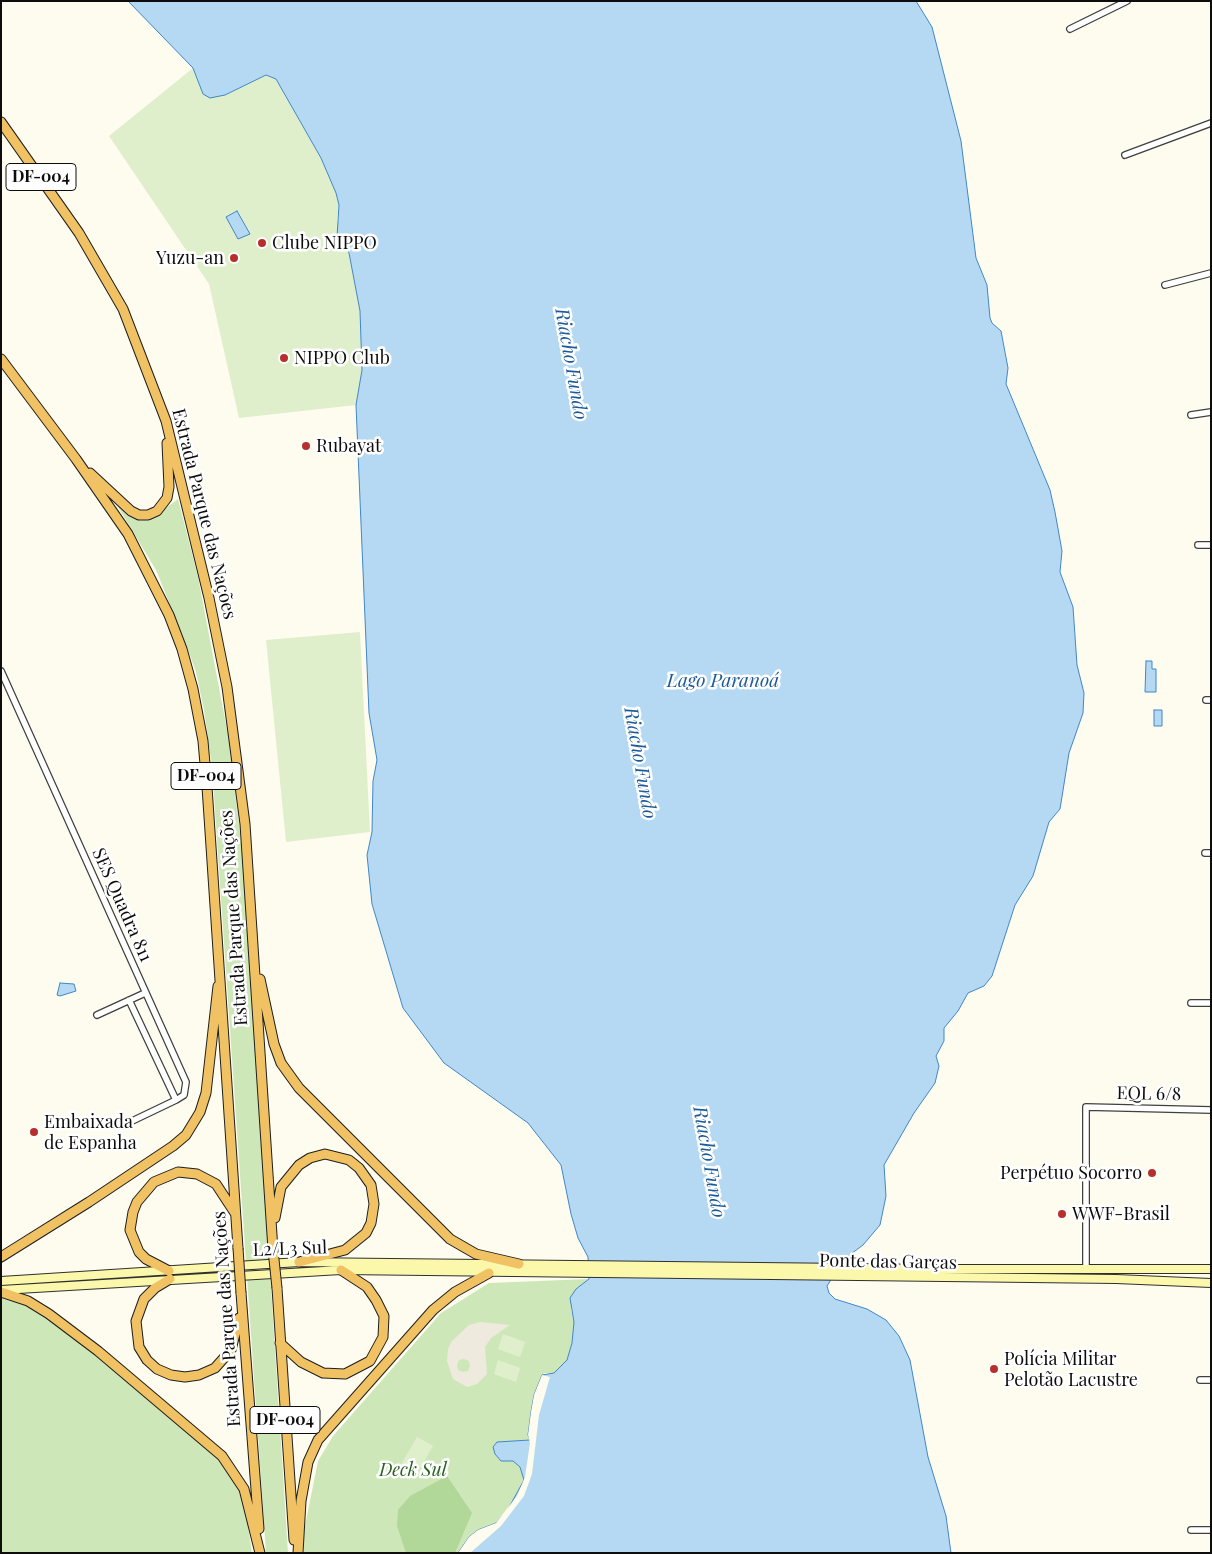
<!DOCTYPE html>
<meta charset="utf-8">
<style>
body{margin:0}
#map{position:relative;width:1212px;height:1554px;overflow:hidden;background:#fefcee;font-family:"Playfair Display",serif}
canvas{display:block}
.frame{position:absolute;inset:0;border:2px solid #0d0d0d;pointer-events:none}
</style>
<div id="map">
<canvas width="1212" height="1554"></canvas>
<div class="frame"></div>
</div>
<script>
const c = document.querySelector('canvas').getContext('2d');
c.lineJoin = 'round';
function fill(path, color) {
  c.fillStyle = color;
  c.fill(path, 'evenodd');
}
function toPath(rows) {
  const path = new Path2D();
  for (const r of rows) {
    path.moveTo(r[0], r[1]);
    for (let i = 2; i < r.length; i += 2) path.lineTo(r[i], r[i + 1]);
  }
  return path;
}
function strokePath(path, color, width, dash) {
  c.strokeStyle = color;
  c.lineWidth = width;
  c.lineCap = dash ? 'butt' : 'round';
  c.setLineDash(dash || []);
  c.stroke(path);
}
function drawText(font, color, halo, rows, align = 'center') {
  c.font = font + ' "Playfair Display",serif';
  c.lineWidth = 5;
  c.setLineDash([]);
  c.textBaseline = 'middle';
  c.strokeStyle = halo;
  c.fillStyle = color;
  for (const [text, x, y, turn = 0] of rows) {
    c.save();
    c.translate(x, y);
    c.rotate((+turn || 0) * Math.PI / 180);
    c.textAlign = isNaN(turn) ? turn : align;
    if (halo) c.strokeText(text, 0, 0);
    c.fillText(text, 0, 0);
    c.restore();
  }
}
fill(toPath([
 [112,497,129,515,152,518,178,499,198,577,228,735,244,865,288,1553,266,1553,212,767,204,710,196,672,187,647,156,570],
 [589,1279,576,1289,571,1309,574,1322,572,1343,567,1360,554,1373,544,1373,534,1395,528,1432,530,1440,497,1442,495,1454,501,1461,513,1461,520,1467,525,1477,517,1496,496,1523,478,1530,469,1537,458,1553,304,1553,304,1531,318,1461,333,1436,441,1313,489,1283],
 [1,1292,49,1314,222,1456,244,1500,252,1553,1,1553]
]), '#cee7b9');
fill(toPath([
 [447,1476,472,1513,455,1553,406,1553,397,1526,398,1510,410,1496]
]), '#b1d799');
fill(toPath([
 [193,68,203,93,225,95,266,75,276,79,321,158,336,193,339,205,337,221,341,241,346,246,349,253,360,311,362,370,356,405,239,418,209,284,109,136],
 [360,632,370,832,286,842,266,640],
 [503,1334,525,1342,520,1357,498,1349],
 [498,1360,520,1368,516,1382,494,1374],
 [417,1437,433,1446,415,1477,399,1468]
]), '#e0efcb');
fill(toPath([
 [480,1322,510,1325,491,1338,485,1347,487,1374,477,1384,467,1387,453,1379,447,1361,448,1349,452,1341,469,1325],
 [464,1359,469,1361,470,1366,468,1371,463,1372,458,1370,457,1365,459,1360]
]), '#eeebde');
const water = toPath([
 [128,1,916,1,932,27,961,141,976,258,987,285,990,318,992,323,1001,331,1008,368,1006,384,1050,490,1055,512,1062,551,1060,572,1073,607,1077,665,1084,693,1083,713,1069,753,1060,809,1049,822,1033,876,1015,905,992,976,984,986,968,993,958,1011,944,1028,944,1041,936,1056,939,1066,935,1083,914,1113,884,1165,886,1196,880,1225,863,1245,843,1260,827,1286,829,1293,835,1299,867,1309,886,1320,899,1336,910,1360,928,1457,946,1516,951,1553,458,1553,469,1537,478,1530,496,1523,507,1511,524,1480,520,1467,513,1461,501,1461,495,1454,493,1447,497,1442,530,1440,528,1435,531,1412,534,1395,542,1375,554,1373,567,1360,572,1343,574,1322,570,1298,576,1289,589,1279,588,1257,578,1238,571,1214,561,1165,528,1123,444,1063,403,1008,372,904,367,855,372,832,373,781,377,760,369,713,356,405,362,370,360,311,349,253,346,246,337,237,339,205,336,193,321,158,276,79,266,75,225,95,210,98,203,94,193,68,128,1],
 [237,211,250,234,238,239,226,217,237,211],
 [1146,661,1152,661,1152,669,1156,669,1156,692,1145,692,1146,661],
 [1154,710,1162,710,1162,726,1154,726,1154,710],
 [60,983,74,984,76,991,60,996,57,995,60,983]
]);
fill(water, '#b5d8f3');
strokePath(water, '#4087c7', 1);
fill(toPath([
 [542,1375,550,1377,539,1415,532,1474,524,1496,501,1526,470,1553,458,1553,469,1537,478,1530,496,1523,517,1496,525,1477,530,1443,528,1435,531,1412,534,1395]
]), '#fefcee');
const minor = toPath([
 [1070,29,1127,1],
 [1125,155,1211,123],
 [1165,285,1211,273],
 [1191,415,1211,412],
 [1198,545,1211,545],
 [1,671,186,1082,184,1095,176,1100,128,1123],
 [1206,700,1211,700],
 [1205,853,1211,853],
 [129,1000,176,1100],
 [1191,1003,1211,1003],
 [97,1015,145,993],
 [1086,1268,1086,1107,1211,1110],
 [1200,1380,1211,1380],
 [1191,1530,1211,1530]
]);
const secondary = toPath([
 [1,1281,299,1262,942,1269,1211,1269],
 [1,1290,341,1270,1116,1279,1211,1283]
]);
const trunk = toPath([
 [1,122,79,233,123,309,166,421,209,598,227,687,245,824,273,1250],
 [1,359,76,459,128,534,169,615,182,649,193,689,203,741,207,787,238,1248],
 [90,473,131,511,139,515,148,515,157,511,167,498,169,487,167,443],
 [260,979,274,1044,281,1063,299,1088,450,1239,476,1254,519,1264],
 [275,1218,281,1187,299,1165,310,1158,325,1154,349,1160,359,1168,371,1185,374,1204,371,1223,366,1233,345,1250,299,1262],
 [1,1257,89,1202,173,1146,186,1135,200,1112,206,1093,218,986],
 [169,1271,146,1259,139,1252,130,1230,133,1212,137,1202,154,1182,178,1172,197,1174,216,1184,235,1213],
 [170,1279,155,1288,144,1299,136,1321,139,1347,147,1360,157,1369,171,1375,185,1377,199,1375,215,1368,231,1350,239,1318],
 [277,1288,294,1540],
 [1,1292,28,1301,49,1314,98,1351,222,1456,244,1489,260,1553],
 [241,1293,259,1529],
 [280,1343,301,1362,323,1373,345,1374,370,1361,383,1337,384,1316,376,1300,367,1287,341,1270],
 [298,1553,301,1501,308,1462,318,1440,433,1310,455,1292,489,1273]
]);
strokePath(minor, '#404040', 8);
strokePath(secondary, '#2f2f2f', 10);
strokePath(trunk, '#1e1e1e', 11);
strokePath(minor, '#fff', 5.5);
strokePath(secondary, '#fbf8ac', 8);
strokePath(trunk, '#f0c264', 9);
const trunkBridge = toPath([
 [238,1248,241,1293],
 [273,1250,277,1288]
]);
strokePath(trunkBridge, '#1e1e1e', 11, []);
strokePath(trunkBridge, '#f0c264', 9);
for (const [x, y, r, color] of [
 [262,243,5,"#b72f2c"],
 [234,258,5,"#b72f2c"],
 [284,358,5,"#b72f2c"],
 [306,446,5,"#b72f2c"],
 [34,1132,5,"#b72f2c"],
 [1152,1173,5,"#b72f2c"],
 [1062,1214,5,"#b72f2c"],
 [994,1369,5,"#b72f2c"]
]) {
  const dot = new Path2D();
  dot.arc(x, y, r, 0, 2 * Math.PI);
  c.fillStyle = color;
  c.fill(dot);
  strokePath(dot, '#fff', 2);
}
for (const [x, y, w] of [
 [41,177,70],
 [206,776,70],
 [285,1420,70]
]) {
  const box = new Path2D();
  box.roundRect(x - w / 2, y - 13.5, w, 27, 4);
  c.fillStyle = '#fff';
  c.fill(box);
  strokePath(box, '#0d0d0d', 1);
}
drawText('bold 16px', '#0d0d0d', null, [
 ["DF-004",41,177],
 ["DF-004",206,776],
 ["DF-004",285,1420]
]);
drawText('18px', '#0d0d0d', '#fff', [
 ["Clube NIPPO",272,243],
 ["Yuzu-an",224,258,"right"],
 ["NIPPO Club",294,358],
 ["Rubayat",316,446],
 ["Embaixada",44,1122],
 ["de Espanha",44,1143],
 ["Perpétuo Socorro",1142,1173,"right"],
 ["WWF-Brasil",1072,1214],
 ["Polícia Militar",1004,1359],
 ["Pelotão Lacustre",1004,1380]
], 'left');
drawText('18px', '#0d0d0d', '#fff', [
 ["Estrada Parque das Nações",204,514,76],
 ["SES Quadra 811",122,905,66],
 ["Estrada Parque das Nações",234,918,-94],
 ["EQL 6/8",1149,1094,1],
 ["L2/L3 Sul",290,1249,-2],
 ["Ponte das Garças",888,1262,1],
 ["Estrada Parque das Nações",227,1319,-94]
]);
drawText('italic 18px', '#296220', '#fff', [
 ["Deck Sul",413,1470]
]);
drawText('italic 19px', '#1c5a99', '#fff', [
 ["Riacho Fundo",571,364,80],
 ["Lago Paranoá",723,681],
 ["Riacho Fundo",640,763,80],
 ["Riacho Fundo",709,1162,80]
]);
</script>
